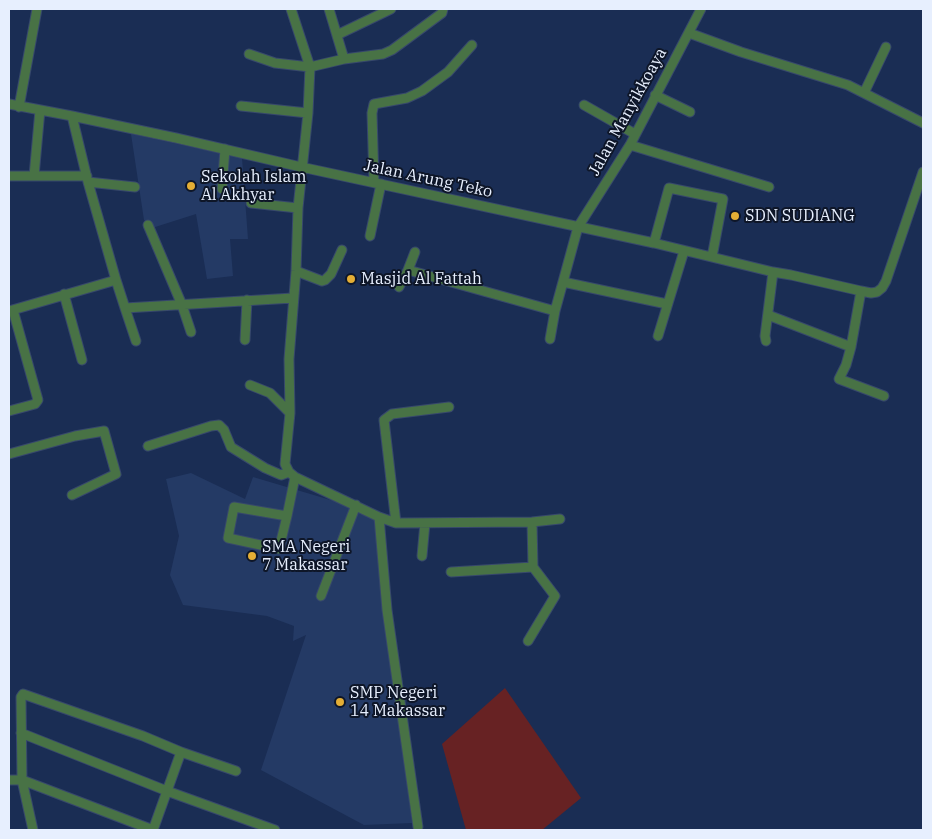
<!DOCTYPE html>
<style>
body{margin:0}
#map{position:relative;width:932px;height:839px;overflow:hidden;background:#1a2d54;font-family:"IBM Plex Serif",serif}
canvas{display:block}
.frame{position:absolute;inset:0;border:10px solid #e7effe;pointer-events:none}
</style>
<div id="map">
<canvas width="932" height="839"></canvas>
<div class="frame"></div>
</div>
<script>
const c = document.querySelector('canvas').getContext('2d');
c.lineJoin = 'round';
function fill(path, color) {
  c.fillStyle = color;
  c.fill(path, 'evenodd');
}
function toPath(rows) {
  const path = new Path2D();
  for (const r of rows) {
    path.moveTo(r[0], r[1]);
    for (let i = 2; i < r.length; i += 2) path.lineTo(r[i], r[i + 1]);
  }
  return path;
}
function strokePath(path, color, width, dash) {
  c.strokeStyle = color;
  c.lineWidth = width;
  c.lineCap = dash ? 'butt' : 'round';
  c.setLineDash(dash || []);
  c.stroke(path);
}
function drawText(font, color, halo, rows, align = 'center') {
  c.font = font + ' "IBM Plex Serif",serif';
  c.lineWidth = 4;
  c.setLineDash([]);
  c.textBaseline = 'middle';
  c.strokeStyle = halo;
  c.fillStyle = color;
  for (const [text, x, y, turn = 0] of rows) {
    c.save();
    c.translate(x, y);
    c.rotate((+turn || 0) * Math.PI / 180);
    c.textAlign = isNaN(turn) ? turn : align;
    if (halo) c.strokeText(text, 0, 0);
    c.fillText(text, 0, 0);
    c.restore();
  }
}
fill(toPath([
 [131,134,242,158,248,239,230,239,233,276,207,279,196,214,152,228,144,220],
 [191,473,245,499,253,477,344,504,353,512,374,518,412,823,364,825,261,770,306,635,293,641,294,626,267,616,183,605,170,575,179,536,166,479]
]), '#243a65');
fill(toPath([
 [505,688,581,798,542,830,466,830,442,744]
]), '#672223');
const minor = toPath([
 [291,9,310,67,344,59,383,54,392,50,442,13,443,9],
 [329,9,344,59],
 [689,33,741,52,848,85,923,123],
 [337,35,391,9],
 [249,54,275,63,310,67,308,113,298,208,296,271,289,359,290,413,285,464,289,472,295,477,379,517,396,523,532,522,560,519],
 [864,93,886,47],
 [655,95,690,112],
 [9,104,72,116,176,138,301,167,654,243,773,272,765,336,766,341],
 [584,105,635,134],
 [241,106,308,113],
 [19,107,37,9],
 [72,116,88,182,116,280],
 [630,145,769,187],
 [9,176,87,176],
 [34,176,40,110],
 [88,182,135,187],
 [374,182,372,113,374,104,407,98,422,91,448,72,472,45],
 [222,189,225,149],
 [251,203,298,208],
 [148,225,182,305,191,332],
 [370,236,381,184],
 [654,243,669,188,723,199,712,257],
 [408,270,415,252],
 [296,271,322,281,325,280,331,274,342,250],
 [773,272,791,275,861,291],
 [563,282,667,304],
 [399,287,408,270,555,311,578,227,630,145,701,9],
 [64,294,82,360],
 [125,308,136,341],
 [9,311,116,280,125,308,293,298],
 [768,315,851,347],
 [658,336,684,251],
 [550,339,555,311],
 [245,340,247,300],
 [250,385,270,393,290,413],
 [884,396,839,379,846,365,851,347,861,291,871,293,877,292,882,288,886,281,923,172],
 [9,411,35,404,38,400,13,310],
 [148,446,211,426,219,425,224,430,231,447,265,468,281,475,289,472],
 [9,454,75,436,104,431,116,474,72,495],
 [287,516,234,507,228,538,279,549,287,516,295,477],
 [379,517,387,610,418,827],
 [396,523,384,420,392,414,449,407],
 [422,556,425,523],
 [451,572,533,567],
 [321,596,356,505],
 [528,641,555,596,533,567,532,522],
 [21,733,167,791,275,830],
 [181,752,236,771],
 [9,780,22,780,153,830],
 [33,830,22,780,21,697,23,694,143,736,181,752,153,830]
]);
strokePath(minor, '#37486c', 11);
strokePath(minor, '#487245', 9);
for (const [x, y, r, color] of [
 [191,186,5,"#e4ae35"],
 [735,216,5,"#e4ae35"],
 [351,279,5,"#e4ae35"],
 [252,556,5,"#e4ae35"],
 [340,702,5,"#e4ae35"]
]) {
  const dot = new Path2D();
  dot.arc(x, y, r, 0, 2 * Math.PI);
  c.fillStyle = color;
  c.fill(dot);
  strokePath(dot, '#0e1628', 2);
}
drawText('16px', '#e7effe', '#0e1628', [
 ["Jalan Manyikkoaya",628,112,-61],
 ["Jalan Arung Teko",428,179,12]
]);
drawText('16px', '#e7effe', '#0e1628', [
 ["Sekolah Islam",201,177],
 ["Al Akhyar",201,195],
 ["SDN SUDIANG",745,216],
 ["Masjid Al Fattah",361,279],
 ["SMA Negeri",262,547],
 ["7 Makassar",262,565],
 ["SMP Negeri",350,693],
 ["14 Makassar",350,711]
], 'left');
</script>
